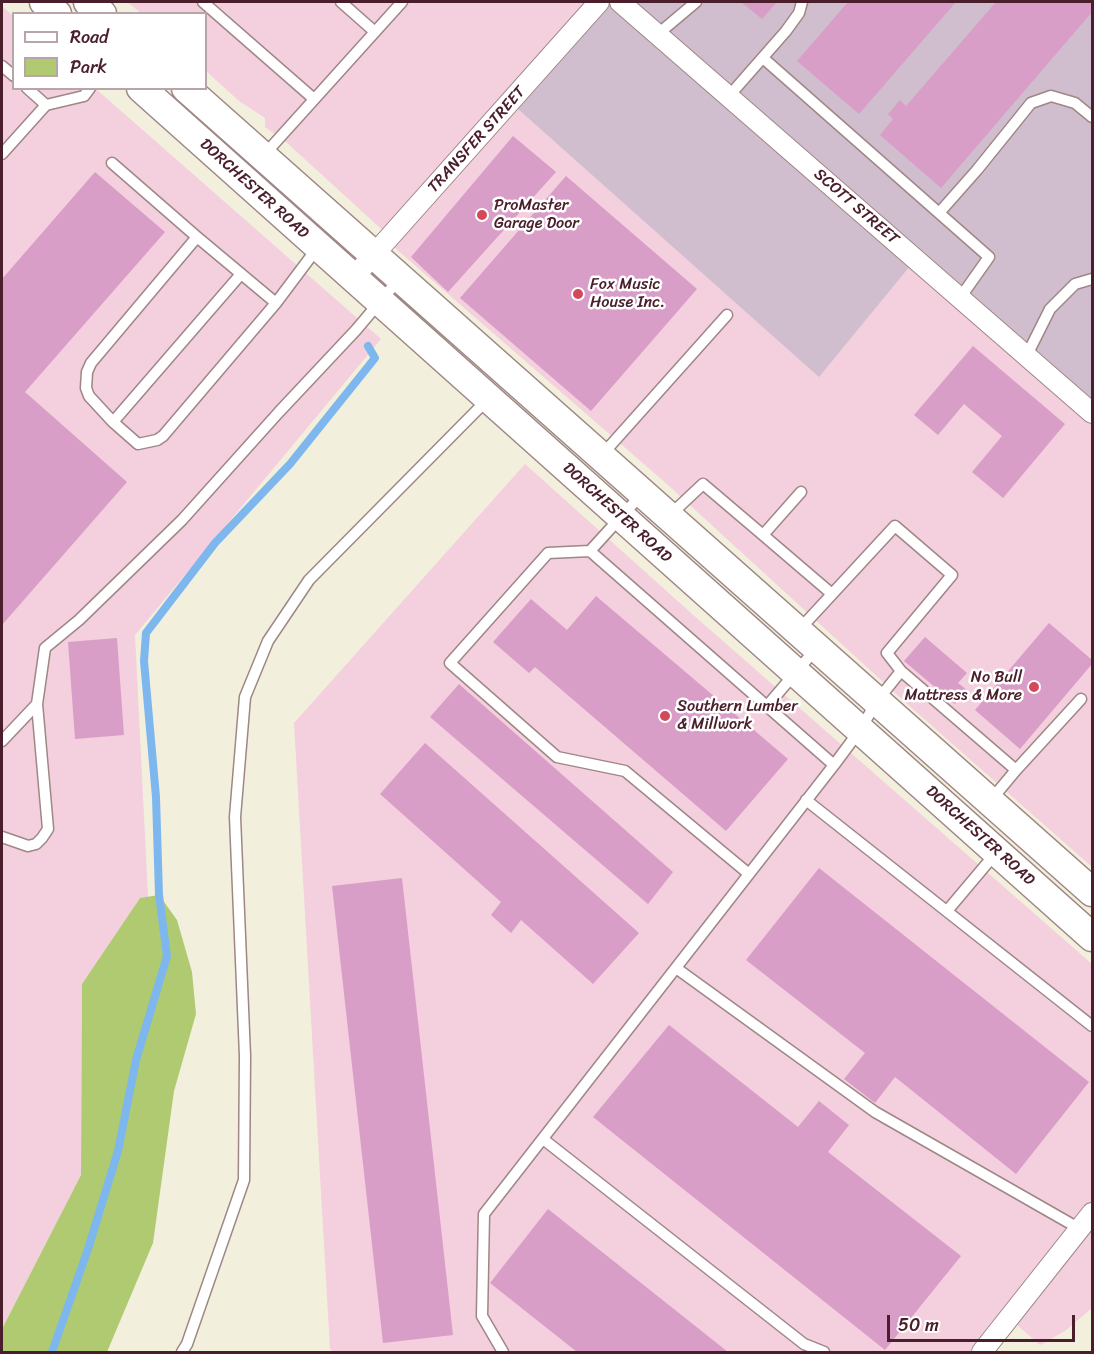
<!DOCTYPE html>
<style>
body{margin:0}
#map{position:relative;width:1094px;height:1354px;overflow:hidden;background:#f3efdd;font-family:Sriracha,sans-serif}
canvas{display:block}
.frame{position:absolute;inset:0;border:3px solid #4a1f2b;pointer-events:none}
.legend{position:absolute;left:12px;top:12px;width:195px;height:78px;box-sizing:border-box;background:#fff;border:2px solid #b7a5aa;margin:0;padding:8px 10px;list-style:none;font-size:18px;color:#4a1f2b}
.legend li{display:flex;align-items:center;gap:12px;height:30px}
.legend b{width:30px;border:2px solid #b7a5aa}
.scale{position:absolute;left:887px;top:1315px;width:188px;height:27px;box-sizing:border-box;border:3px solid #4a1f2b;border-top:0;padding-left:8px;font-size:18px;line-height:21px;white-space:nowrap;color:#4a1f2b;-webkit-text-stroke:4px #fff;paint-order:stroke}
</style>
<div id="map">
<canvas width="1094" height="1354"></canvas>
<div class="frame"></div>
<ul class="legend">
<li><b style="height:8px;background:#fff"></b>Road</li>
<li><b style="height:16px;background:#afca71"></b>Park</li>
</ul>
<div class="scale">50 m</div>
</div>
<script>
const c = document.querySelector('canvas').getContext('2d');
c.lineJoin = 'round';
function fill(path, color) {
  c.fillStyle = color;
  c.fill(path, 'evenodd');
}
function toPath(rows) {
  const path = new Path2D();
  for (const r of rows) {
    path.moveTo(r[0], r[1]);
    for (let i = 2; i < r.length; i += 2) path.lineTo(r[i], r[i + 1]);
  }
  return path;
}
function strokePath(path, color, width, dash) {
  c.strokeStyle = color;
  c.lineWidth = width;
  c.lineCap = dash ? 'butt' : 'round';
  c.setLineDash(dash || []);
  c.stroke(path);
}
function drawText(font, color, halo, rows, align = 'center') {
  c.font = font + ' Sriracha,sans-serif';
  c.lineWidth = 5;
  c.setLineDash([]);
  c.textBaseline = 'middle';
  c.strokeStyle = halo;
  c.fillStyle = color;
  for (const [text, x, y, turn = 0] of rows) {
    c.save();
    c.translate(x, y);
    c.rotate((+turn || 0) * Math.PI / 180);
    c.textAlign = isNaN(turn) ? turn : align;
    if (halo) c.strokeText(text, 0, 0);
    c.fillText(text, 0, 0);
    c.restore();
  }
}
fill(toPath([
 [127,2,599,2,510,102,819,376,915,260,1092,416,1092,867,906,703,668,485,387,241,390,237,286,142,265,127,265,118,239,101,206,71,206,14,141,13],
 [2,6,13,16,14,88,96,89,381,339,135,635,148,897,140,898,82,984,81,1175,2,1329],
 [525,464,691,613,1092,964,1092,1308,1065,1331,1040,1345,1009,1318,982,1352,334,1352,330,1349,294,723]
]), '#f4cfde');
fill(toPath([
 [599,2,1092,2,1092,416,915,260,819,377,510,102]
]), '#d0bdce');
fill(toPath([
 [159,895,177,920,192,972,196,1014,174,1091,153,1243,107,1352,2,1352,2,1329,81,1175,82,984,140,898]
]), '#afca71');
strokePath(toPath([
 [52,1352,88,1249,118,1151,136,1060,167,956,159,895,156,797,144,661,146,633,215,543,290,464,375,358,368,346]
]), '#7db7ee', 8);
fill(toPath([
 [741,2,777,2,762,19],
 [848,2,956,2,859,114,797,61],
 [996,2,1092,2,1092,12,941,188,880,135,893,119,888,114,900,100,906,106],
 [513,136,556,172,448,292,411,257],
 [95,172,165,232,25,392,127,482,2,625,2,279],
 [566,176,697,289,591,411,460,298],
 [973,346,1065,424,1003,498,972,472,1002,436,964,404,938,435,914,415],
 [596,596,788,759,726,831,535,667,529,673,493,642,531,599,567,630],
 [1049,623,1092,660,1092,664,1020,749,975,710],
 [925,637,967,673,958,683,967,690,955,704,904,661],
 [117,638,124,735,75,739,68,642],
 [459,684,673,872,648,904,430,717],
 [425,743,639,933,593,984,521,920,511,933,491,915,501,902,380,794],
 [819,868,1089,1082,1016,1174,895,1077,875,1103,844,1079,865,1053,746,960],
 [402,878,453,1335,383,1343,332,886],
 [669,1025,798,1127,819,1101,849,1125,828,1152,961,1256,885,1350,593,1117],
 [548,1209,728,1352,577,1352,490,1283]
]), '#d99ec8');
const lane = toPath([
 [203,2,314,99],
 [341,2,375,32],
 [658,34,696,2],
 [763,58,989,257,960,298],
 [2,66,14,76],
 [27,88,46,105],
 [729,96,786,31,799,13,802,2],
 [2,154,46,105,84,96,90,88],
 [264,155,402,2],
 [112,163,197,237,276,303],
 [939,213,977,170,1031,103,1051,96,1075,103,1092,117],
 [197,237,91,363,87,372,86,388,89,396,113,422,138,444,157,440,163,436,276,303,318,247],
 [1027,355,1050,309,1075,284,1092,279],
 [113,422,241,274],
 [601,456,727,315],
 [641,495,590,551,548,553,450,663,557,757,625,771,749,874],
 [669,516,703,484,763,535,801,492],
 [763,535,832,594],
 [590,551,834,765],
 [798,631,895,526,952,575,887,653,901,671,1016,770,991,800],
 [767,706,815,650],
 [2,741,37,704],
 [1016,770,1081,699],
 [806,800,1092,1026],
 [2,837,28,846,36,844,42,838,48,829,37,704,45,648,79,620,182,520,279,412,356,330,400,278],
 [947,911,995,854],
 [676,968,875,1112,1080,1229],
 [543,1139,804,1344,824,1352],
 [182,1352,187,1344,244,1180,245,1056,235,817,245,697,268,641,309,580,488,399],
 [503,1352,482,1316,484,1214,834,765,860,730,877,701,901,671]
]);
const street = toPath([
 [620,2,1092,413],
 [353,278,599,2],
 [982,1352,1092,1213]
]);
const secondary = toPath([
 [44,2,57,14],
 [88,2,102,14],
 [141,88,1092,937],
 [186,88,1092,892]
]);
strokePath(lane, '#9e8784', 13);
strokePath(street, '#9e8784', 22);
strokePath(secondary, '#9e8784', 31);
strokePath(lane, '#fff', 10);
strokePath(street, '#fff', 20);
strokePath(secondary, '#fff', 28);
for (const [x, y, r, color] of [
 [482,215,6,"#d1495b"],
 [578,294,6,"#d1495b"],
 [1034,687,6,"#d1495b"],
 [665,716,6,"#d1495b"]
]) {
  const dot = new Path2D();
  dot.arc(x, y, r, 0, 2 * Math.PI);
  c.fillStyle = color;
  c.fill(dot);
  strokePath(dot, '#fff', 2);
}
drawText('16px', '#4a1f2b', '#fff', [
 ["TRANSFER STREET",477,140,-48],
 ["DORCHESTER ROAD",254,189,42],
 ["SCOTT STREET",856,207,41],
 ["DORCHESTER ROAD",617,513,42],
 ["DORCHESTER ROAD",980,836,42]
]);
drawText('16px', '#4a1f2b', '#fff', [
 ["ProMaster",494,206],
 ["Garage Door",494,224],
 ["Fox Music",590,285],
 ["House Inc.",590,303],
 ["No Bull",1022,678,"right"],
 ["Mattress & More",1022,696,"right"],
 ["Southern Lumber",677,707],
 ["& Millwork",677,725]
], 'left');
</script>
